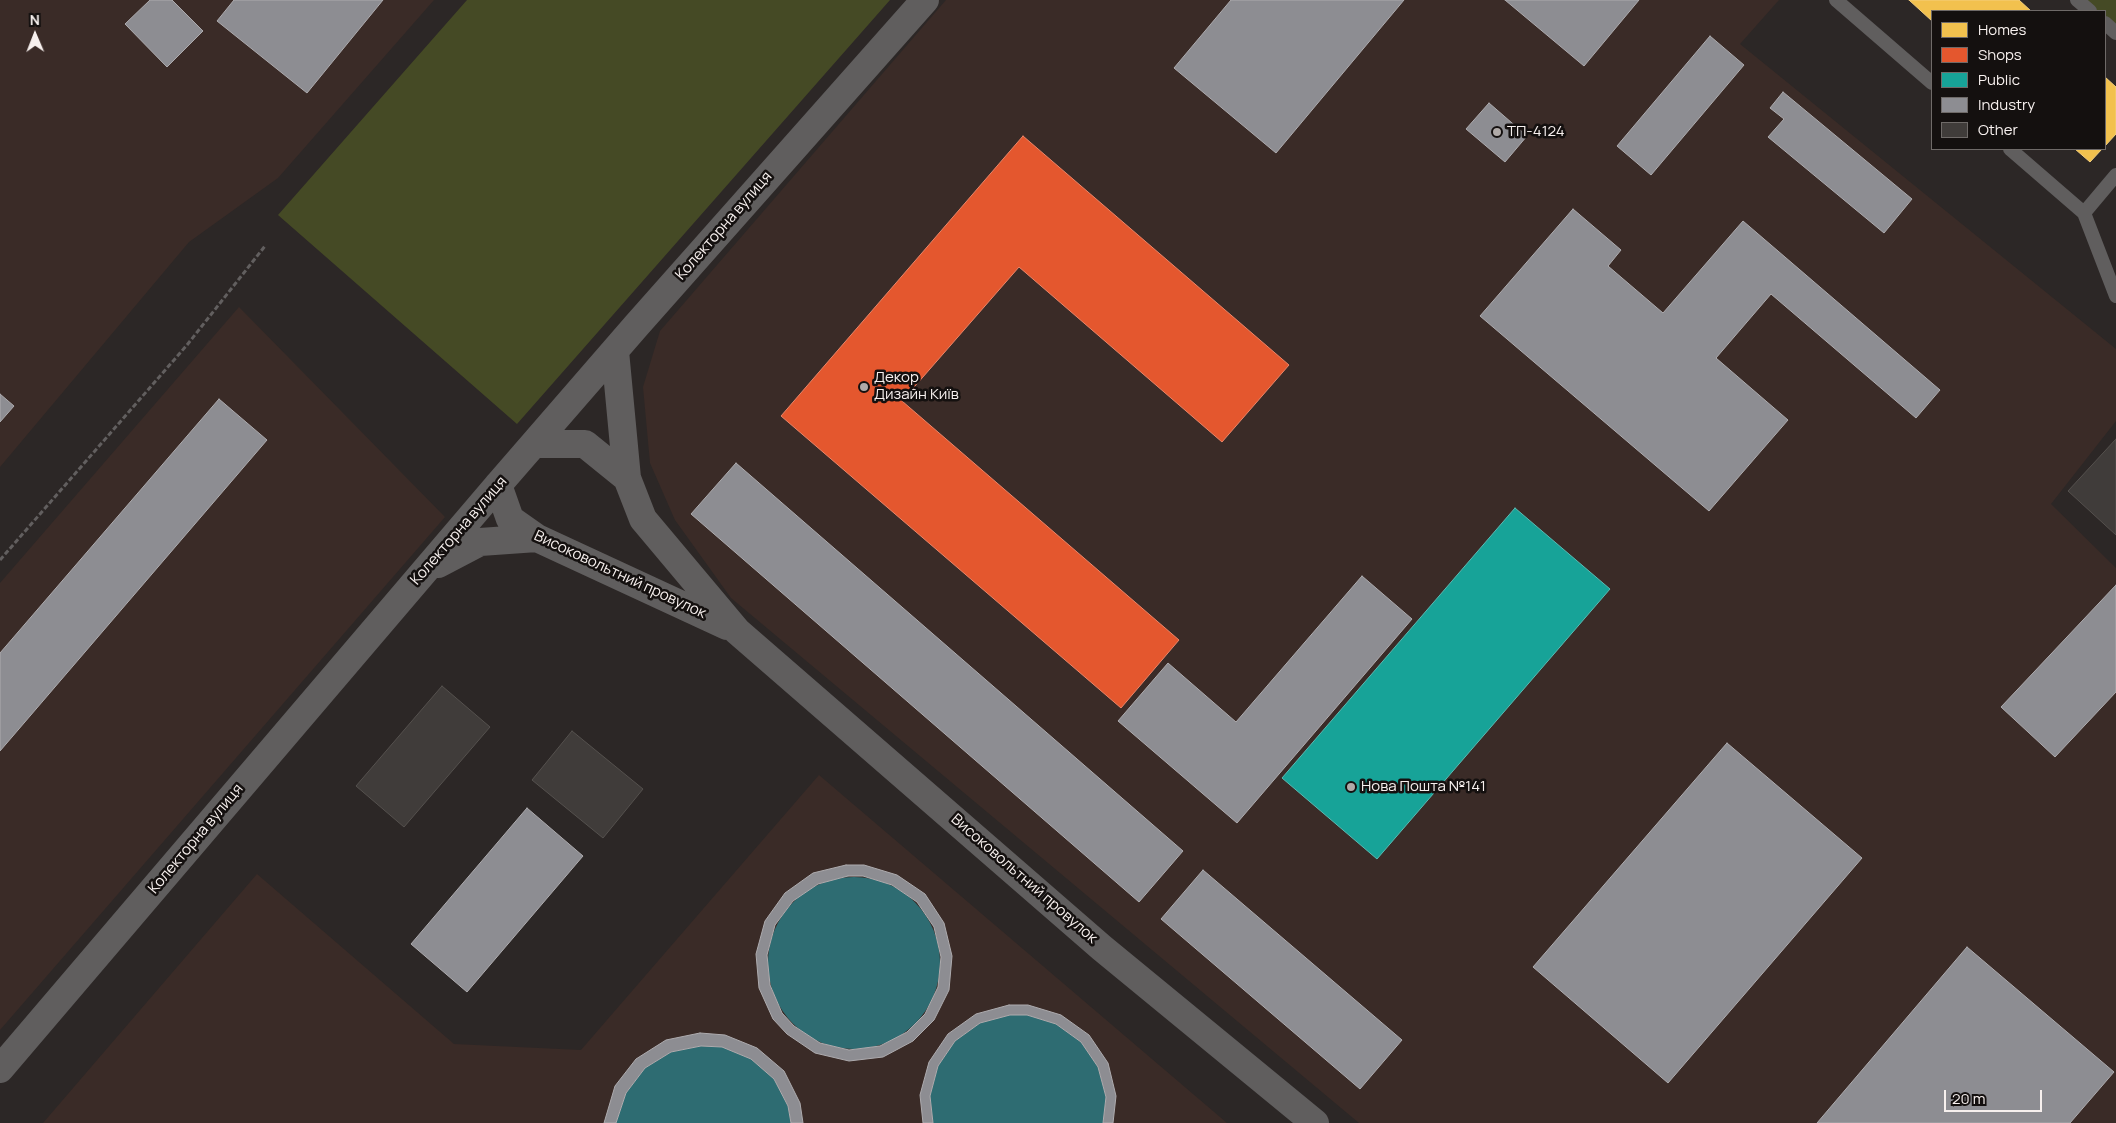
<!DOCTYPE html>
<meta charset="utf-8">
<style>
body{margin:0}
#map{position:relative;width:2116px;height:1123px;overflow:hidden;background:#2c2726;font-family:Manrope,sans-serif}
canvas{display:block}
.legend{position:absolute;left:1931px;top:10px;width:175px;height:140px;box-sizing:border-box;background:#14100f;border:1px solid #6f6a68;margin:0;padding:6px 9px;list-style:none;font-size:15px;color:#f7f0ee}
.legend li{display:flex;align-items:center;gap:10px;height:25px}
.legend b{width:25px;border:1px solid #6f6a68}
.north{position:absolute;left:10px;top:10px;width:50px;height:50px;-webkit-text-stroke:4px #14100f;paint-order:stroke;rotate:359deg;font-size:14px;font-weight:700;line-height:20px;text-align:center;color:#f7f0ee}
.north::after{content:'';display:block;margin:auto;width:18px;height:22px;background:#f7f0ee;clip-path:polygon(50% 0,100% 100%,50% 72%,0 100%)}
.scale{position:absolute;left:1944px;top:1090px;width:98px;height:22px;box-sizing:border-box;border:2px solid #f7f0ee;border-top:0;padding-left:6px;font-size:15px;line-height:18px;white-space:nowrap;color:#f7f0ee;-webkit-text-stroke:4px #14100f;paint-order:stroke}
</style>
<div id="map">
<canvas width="2116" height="1123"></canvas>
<ul class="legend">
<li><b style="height:14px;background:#f2c14e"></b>Homes</li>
<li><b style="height:14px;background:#e4572e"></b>Shops</li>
<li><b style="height:14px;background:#17a398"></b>Public</li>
<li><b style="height:14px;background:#8d8d92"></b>Industry</li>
<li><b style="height:14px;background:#403c3a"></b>Other</li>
</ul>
<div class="north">N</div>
<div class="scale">20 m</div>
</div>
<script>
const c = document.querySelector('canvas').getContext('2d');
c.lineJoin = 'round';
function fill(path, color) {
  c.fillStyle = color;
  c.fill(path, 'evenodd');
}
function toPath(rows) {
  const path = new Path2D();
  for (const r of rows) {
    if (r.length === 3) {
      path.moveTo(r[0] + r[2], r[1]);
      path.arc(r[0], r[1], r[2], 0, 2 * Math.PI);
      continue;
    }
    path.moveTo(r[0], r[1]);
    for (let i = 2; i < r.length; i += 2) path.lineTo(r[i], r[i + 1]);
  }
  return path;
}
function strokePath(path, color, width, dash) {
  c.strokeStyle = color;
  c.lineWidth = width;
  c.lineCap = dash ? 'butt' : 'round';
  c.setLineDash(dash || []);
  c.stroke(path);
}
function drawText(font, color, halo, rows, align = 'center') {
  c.font = font + ' Manrope,sans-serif';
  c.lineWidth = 5;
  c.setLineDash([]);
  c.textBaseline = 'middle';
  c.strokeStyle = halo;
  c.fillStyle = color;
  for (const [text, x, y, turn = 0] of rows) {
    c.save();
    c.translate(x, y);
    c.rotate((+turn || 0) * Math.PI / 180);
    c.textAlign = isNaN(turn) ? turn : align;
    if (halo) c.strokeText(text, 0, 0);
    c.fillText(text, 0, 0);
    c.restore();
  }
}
fill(toPath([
 [0,0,434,0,278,178,189,242,0,467],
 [946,0,1779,0,1740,44,2116,349,2116,421,2051,504,2116,568,2116,1123,1359,1123,731,598,675,520,650,463,643,387,660,331],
 [239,307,445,517,0,1030,0,583],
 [819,775,1227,1123,43,1123,257,874,454,1044,581,1050]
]), '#3a2b27');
fill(toPath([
 [467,0,890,0,517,424,278,215],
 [2074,0,2116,0,2116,39,2105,29,2105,11,2086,11]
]), '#454a25');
fill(toPath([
 [854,963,86],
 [1010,1015,1027,1015,1056,1024,1081,1042,1098,1067,1106,1097,1103,1123,933,1123,930,1096,938,1066,955,1041,980,1023],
 [701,1046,722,1047,751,1059,774,1079,788,1106,791,1123,616,1123,626,1093,645,1068,671,1052]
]), '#2e6c72');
const homes = toPath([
 [1909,0,2019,0,2031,11,1932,11,1932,21,1909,0],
 [2105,77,2116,87,2116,134,2105,146,2105,77],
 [2075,149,2102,149,2090,162,2075,149]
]);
fill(homes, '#f2c14e');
strokePath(homes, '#f4cf7e', 1);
const shops = toPath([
 [1023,136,1289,365,1222,442,1019,267,902,401,1179,640,1121,708,781,416,1023,136]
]);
fill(shops, '#e4572e');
strokePath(shops, '#ea8568', 1);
const public = toPath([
 [1515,508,1610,589,1377,859,1282,778,1515,508]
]);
fill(public, '#17a398');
strokePath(public, '#5abab2', 1);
const industry = toPath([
 [150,0,172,0,203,31,167,67,125,24,150,0],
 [234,0,383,0,307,93,217,21,234,0],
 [1231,0,1404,0,1276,153,1174,68,1231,0],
 [1505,0,1639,0,1584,66,1505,0],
 [1710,36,1744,65,1651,175,1617,146,1710,36],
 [1783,92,1912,199,1884,233,1768,137,1784,119,1770,108,1783,92],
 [1489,103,1527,136,1505,162,1466,129,1489,103],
 [1573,209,1621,250,1608,266,1663,313,1743,221,1940,390,1916,418,1771,294,1716,358,1788,420,1709,511,1480,316,1573,209],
 [0,394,14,406,0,422,0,394],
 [219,399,267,440,0,751,0,653,219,399],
 [736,463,1183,851,1139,902,691,514,736,463],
 [1362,576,1412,619,1237,823,1118,721,1168,663,1236,722,1362,576],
 [2116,585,2116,692,2055,757,2001,707,2116,585],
 [1727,743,1862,858,1668,1083,1533,967,1727,743],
 [527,808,583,856,467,992,411,944,527,808],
 [846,865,864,865,897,875,925,894,944,923,952,956,949,990,934,1020,913,1041,883,1057,849,1061,815,1053,787,1034,773,1019,759,988,756,954,765,921,785,893,813,873,846,865],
 [848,876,863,876,892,885,917,902,934,927,941,957,938,987,925,1014,907,1032,880,1046,849,1050,820,1043,794,1026,782,1013,770,985,767,955,775,925,793,901,818,884,848,876],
 [1203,870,1402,1040,1360,1089,1161,919,1203,870],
 [1967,947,2114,1072,2070,1123,1817,1123,1967,947],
 [1009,1005,1028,1005,1061,1015,1089,1035,1108,1063,1116,1096,1113,1123,1103,1123,1106,1097,1098,1067,1081,1042,1056,1024,1027,1015,1010,1015,980,1023,955,1041,938,1066,930,1096,933,1123,923,1123,920,1095,929,1062,948,1034,976,1014,1009,1005],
 [700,1033,725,1035,757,1048,784,1071,800,1103,803,1123,791,1123,788,1106,774,1079,751,1059,722,1047,701,1046,671,1052,645,1068,626,1093,616,1123,604,1123,615,1086,636,1059,666,1040,700,1033]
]);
fill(industry, '#8d8d92');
strokePath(industry, '#adabae', 1);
const building = toPath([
 [2116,439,2116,535,2068,491,2116,439],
 [442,686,490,727,404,827,356,786,442,686],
 [572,731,643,789,603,838,532,780,572,731]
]);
fill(building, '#403c3a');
strokePath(building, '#55514e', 1);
strokePath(toPath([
 [0,560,187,345,265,246]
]), '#625f5f', 3, [5, 2.5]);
strokePath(toPath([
 [1836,0,1932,83],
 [2077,0,2090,11],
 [2105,23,2116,33],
 [2010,149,2084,213,2116,296],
 [2084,213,2116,175]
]), '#605e5e', 14);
strokePath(toPath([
 [615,351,627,478,643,519,737,631,1102,948,1315,1123],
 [535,444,585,444,627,478],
 [498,485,510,519,537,538,727,626],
 [438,564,480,542,537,538],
 [0,1069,498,485,636,326,925,0]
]), '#605e5e', 28);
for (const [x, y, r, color] of [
 [1497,132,5,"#b0aaa8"],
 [864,387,5,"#b0aaa8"],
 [1351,787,5,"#b0aaa8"]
]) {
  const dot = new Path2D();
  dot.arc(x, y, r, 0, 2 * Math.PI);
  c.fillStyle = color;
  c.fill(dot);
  strokePath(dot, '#14100f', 2);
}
drawText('15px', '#f7f0ee', '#14100f', [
 ["ТП-4124",1507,132],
 ["Декор",874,378],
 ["Дизайн Київ",874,395],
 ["Нова Пошта №141",1361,787]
], 'left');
drawText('15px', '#f7f0ee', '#14100f', [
 ["Колекторна вулиця",724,226,-49],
 ["Колекторна вулиця",459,531,-49],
 ["Високовольтний провулок",620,575,25],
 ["Колекторна вулиця",196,839,-50],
 ["Високовольтний провулок",1024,879,41]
]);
</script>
